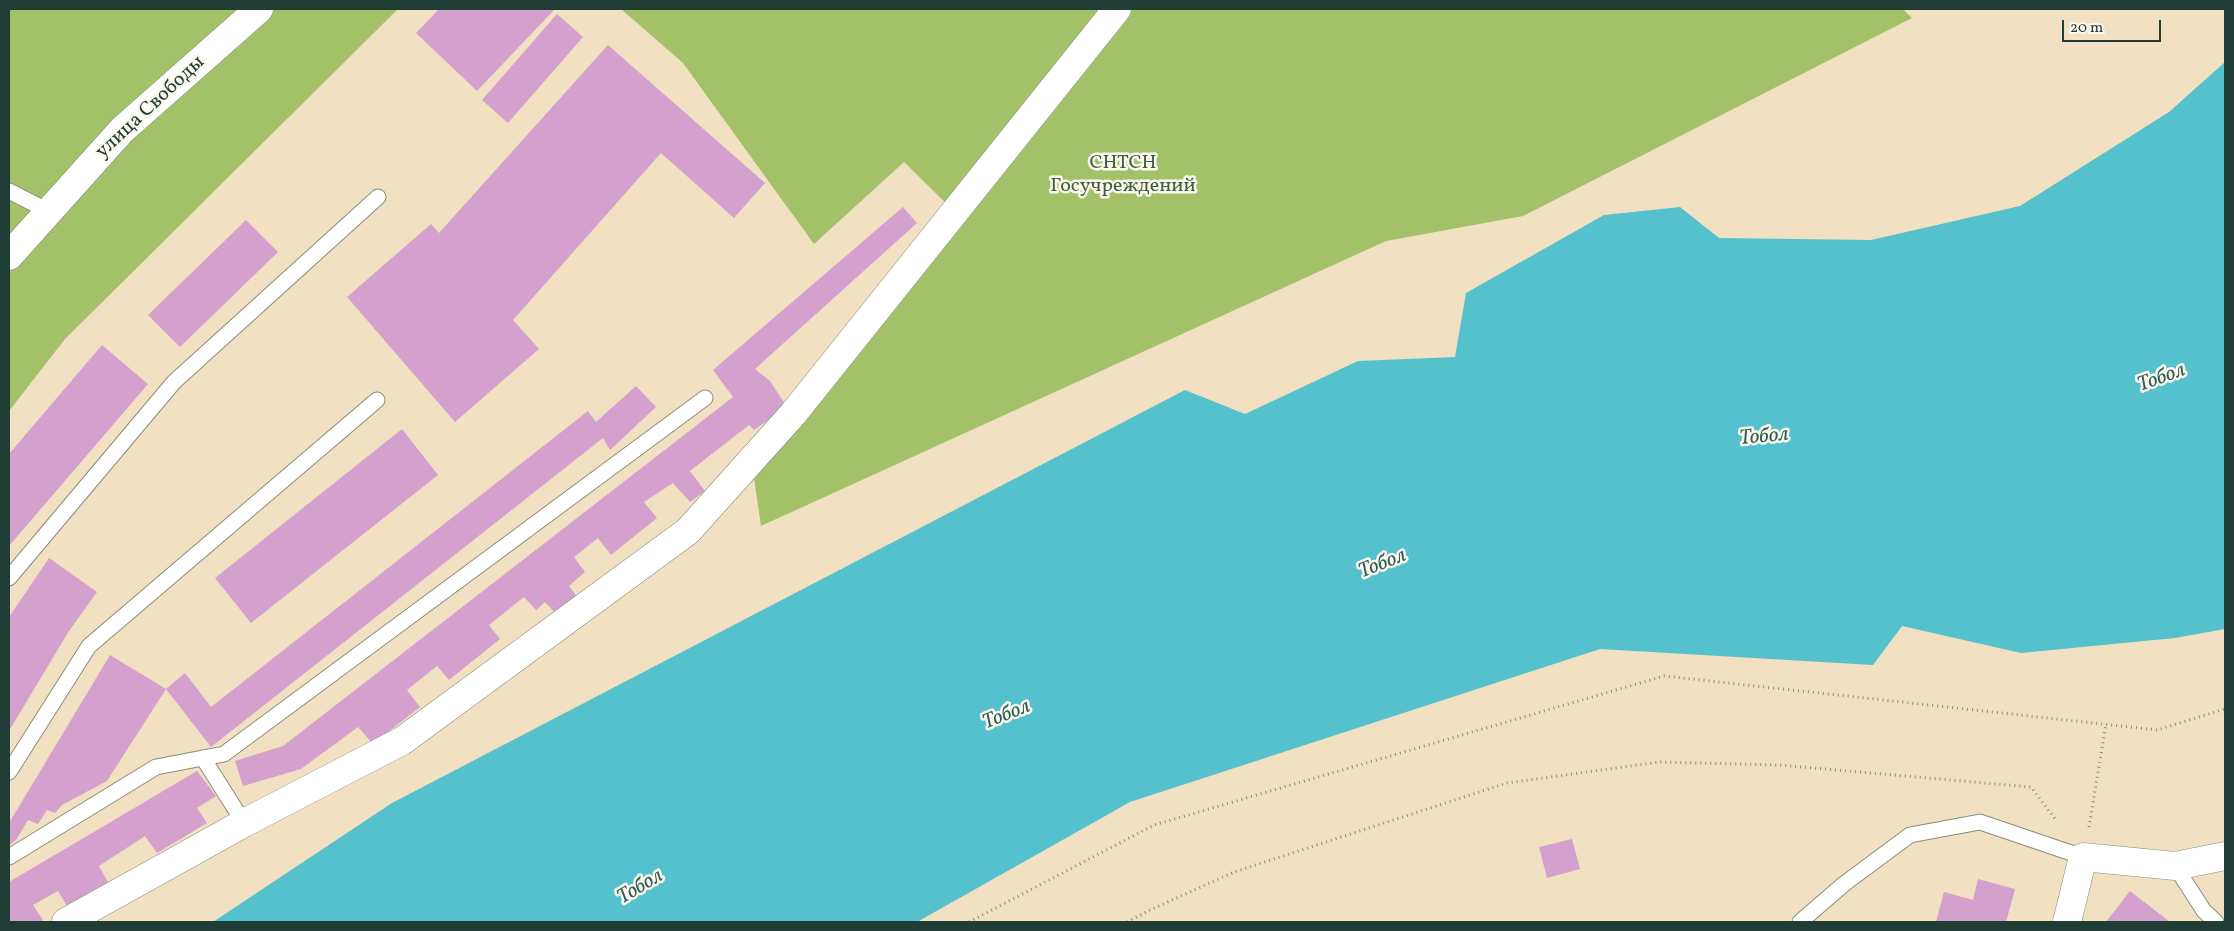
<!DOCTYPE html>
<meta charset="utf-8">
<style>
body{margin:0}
#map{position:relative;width:2234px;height:931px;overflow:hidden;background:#f2e0c2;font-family:Vollkorn,serif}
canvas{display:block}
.frame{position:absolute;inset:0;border:10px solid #1f3d34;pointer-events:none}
.scale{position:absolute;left:2062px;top:20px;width:99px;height:22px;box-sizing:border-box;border:2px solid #1f3d34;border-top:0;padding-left:6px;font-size:15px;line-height:18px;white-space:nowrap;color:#1f3d34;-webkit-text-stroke:4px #fbf7ec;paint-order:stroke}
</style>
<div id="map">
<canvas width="2234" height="931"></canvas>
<div class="frame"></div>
<div class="scale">20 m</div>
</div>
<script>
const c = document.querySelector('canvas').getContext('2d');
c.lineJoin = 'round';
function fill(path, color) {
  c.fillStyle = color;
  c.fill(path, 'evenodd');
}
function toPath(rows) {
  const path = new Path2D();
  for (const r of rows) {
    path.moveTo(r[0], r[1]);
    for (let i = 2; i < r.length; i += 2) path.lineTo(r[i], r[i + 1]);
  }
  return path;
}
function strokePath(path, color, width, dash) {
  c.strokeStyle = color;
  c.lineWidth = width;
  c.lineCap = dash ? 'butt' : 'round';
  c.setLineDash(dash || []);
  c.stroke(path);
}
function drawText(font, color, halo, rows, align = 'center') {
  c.font = font + ' Vollkorn,serif';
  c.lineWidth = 5;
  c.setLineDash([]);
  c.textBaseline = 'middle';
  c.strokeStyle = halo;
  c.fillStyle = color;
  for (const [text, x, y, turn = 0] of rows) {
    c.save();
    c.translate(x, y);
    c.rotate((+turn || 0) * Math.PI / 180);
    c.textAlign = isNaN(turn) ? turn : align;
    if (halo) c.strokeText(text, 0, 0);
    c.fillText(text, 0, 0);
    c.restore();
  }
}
fill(toPath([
 [9,9,398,9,65,339,9,411],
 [621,9,1903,9,1912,18,1523,216,1386,241,761,526,753,471,961,218,904,162,814,244,683,63]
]), '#a2c169');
fill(toPath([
 [2225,62,2225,629,2175,638,2021,653,1902,626,1873,665,1600,649,1130,802,917,922,213,922,392,803,1185,390,1245,414,1358,361,1455,357,1466,293,1604,215,1680,207,1719,238,1871,240,2020,206,2169,112]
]), '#54c1cc');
fill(toPath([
 [439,9,555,9,477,91,416,33],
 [557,14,583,37,508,123,482,100],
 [608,45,765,183,734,218,661,153,513,320,539,349,455,422,347,297,431,224,439,233],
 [903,207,917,223,755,369,770,381,787,407,754,430,749,425,690,471,705,491,690,502,673,483,644,502,657,518,611,555,598,538,574,557,585,572,569,586,577,597,556,614,545,602,536,610,524,597,489,625,500,639,449,680,437,666,407,690,420,707,373,744,358,727,301,769,243,786,235,761,283,746,733,397,713,370],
 [246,220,278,252,180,347,148,315],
 [102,345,148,384,9,546,9,454],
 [636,386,656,407,610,450,603,438,211,747,166,689,107,781,62,805,55,813,47,810,38,824,28,820,16,840,9,845,9,823,110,655,166,689,185,673,211,707,588,411,596,422],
 [402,429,438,475,251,623,215,578],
 [49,558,97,592,69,631,9,731,9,617],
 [197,771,216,796,197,808,207,823,157,853,145,836,99,866,108,882,67,906,58,891,33,905,43,920,40,922,9,922,9,882],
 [1572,839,1580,869,1547,878,1539,847],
 [1978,879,2015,889,2006,922,1936,922,1944,892,1973,900],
 [2130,891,2170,922,2106,922]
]), '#d4a0cd');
const lane = toPath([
 [9,191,50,212],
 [9,578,174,382,378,197],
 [203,758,244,823],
 [9,772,89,646,377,400],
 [9,857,156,767,224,754,705,398],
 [2175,866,2204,911,2216,922],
 [1800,922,1844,884,1910,835,1980,822,2083,857]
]);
const street = toPath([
 [9,256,122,130,259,9],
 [66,922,244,823,402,741,688,531,793,414,1117,9],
 [2067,922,2083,857,2175,866,2225,856]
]);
strokePath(lane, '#888e7b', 17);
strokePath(street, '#888e7b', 29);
strokePath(toPath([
 [2089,827,2106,724],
 [969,922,1154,825,1664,676,2157,730,2225,709],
 [1127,922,1150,910,1234,872,1507,783,1659,762,1779,765,2031,787,2056,820]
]), '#888e7b', 3, [1, 4]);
strokePath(lane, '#fff', 15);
strokePath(street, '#fff', 28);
drawText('20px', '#1f3d34', '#fbf7ec', [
 ["улица Свободы",151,108,-43]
]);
drawText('20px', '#405e41', '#fbf7ec', [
 ["СНТСН",1123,164],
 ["Госучреждений",1123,187]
]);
drawText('italic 21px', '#2c5e5a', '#fbf7ec', [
 ["Тобол",2162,379,-20],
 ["Тобол",1764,438,-5],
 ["Тобол",1383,565,-22],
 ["Тобол",1007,716,-22],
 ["Тобол",641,888,-31]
]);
</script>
